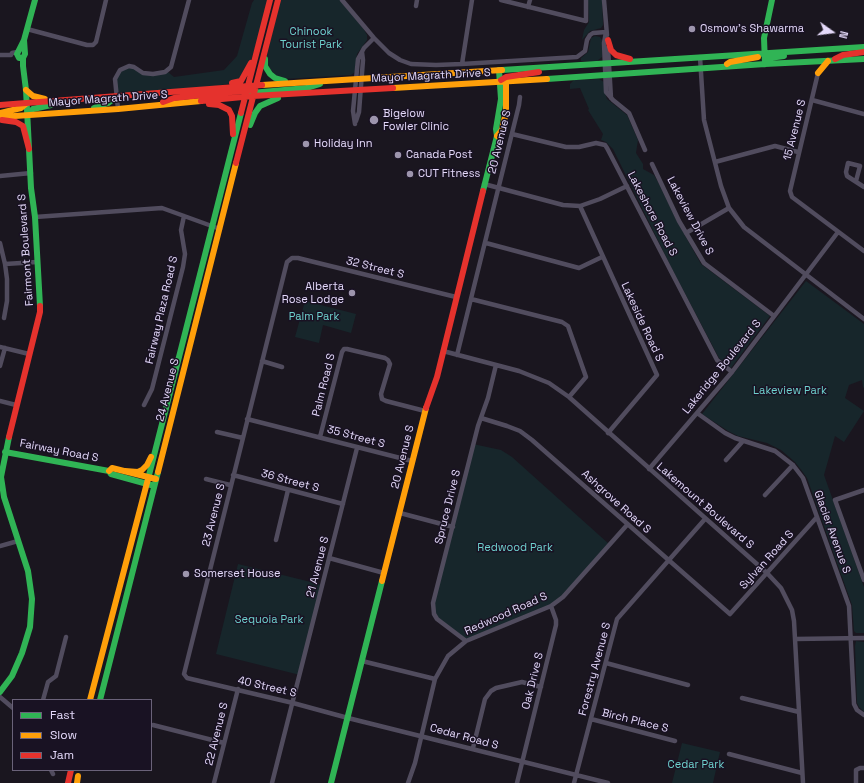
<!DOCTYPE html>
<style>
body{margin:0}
#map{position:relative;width:864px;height:783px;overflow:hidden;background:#1a161f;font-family:"Space Grotesk",sans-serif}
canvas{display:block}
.legend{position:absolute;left:12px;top:699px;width:140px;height:72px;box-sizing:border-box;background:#191223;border:1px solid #6a6279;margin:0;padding:5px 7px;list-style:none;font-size:12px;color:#e4d9fa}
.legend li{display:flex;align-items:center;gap:8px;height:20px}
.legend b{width:20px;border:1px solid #6a6279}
.north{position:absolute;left:812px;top:12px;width:40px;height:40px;-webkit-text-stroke:3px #191223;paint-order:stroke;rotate:104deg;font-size:11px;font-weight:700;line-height:16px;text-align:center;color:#e4d9fa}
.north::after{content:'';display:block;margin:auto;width:14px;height:18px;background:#e4d9fa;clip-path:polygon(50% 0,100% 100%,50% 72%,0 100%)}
</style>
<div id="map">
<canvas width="864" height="783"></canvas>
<ul class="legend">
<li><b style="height:5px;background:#30b455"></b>Fast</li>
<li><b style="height:5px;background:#ff9f0a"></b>Slow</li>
<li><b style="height:5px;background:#e5322d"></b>Jam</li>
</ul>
<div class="north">N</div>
</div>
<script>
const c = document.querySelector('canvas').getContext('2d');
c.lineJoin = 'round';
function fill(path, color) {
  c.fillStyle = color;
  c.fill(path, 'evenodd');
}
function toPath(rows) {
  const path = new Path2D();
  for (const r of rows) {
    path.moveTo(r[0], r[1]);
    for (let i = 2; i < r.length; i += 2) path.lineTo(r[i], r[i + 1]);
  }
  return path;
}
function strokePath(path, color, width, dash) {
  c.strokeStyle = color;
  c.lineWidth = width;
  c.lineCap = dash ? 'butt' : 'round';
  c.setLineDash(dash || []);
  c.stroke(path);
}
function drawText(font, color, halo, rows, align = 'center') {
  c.font = font + ' "Space Grotesk",sans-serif';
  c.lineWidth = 3;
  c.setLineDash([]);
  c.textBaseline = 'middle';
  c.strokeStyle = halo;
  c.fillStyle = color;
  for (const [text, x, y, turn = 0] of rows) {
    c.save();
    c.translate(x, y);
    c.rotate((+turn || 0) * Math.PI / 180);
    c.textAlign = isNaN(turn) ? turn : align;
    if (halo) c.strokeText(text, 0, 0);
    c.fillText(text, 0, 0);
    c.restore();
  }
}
fill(toPath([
 [254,0,270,0,252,58,238,82,194,90,116,97,117,74,129,66,143,73,168,72,174,77,224,70,237,56,252,3],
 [280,0,340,0,363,28,367,35,367,40,357,54,355,72,351,75,284,79,271,73,266,59],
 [588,0,602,0,603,25,601,28,590,31,582,40,584,30,589,22],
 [595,36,600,37,602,40,602,57,597,61,581,61,581,58,588,52,591,38],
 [599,79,604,82,605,93,607,99,627,115,638,140,636,153,643,164,643,169,654,175,658,182,678,223,701,264,770,316,731,368,719,358,671,267,613,149,606,142,601,140,603,134,588,110,589,109,580,88,570,89,570,84,574,80],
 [806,281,864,324,864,388,863,387,862,380,849,385,845,398,864,411,844,442,835,436,824,475,864,587,864,633,856,633,854,631,852,605,807,478,802,471,795,462,781,450,767,443,738,436,728,431,702,414],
 [305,301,356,314,351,333,323,325,319,343,295,337],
 [473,444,501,450,512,457,609,544,563,597,551,606,466,641,437,619,433,603],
 [238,564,323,585,300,675,216,654],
 [856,641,864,642,864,712,859,707,857,703,855,646],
 [682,743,720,752,713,783,672,783]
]), '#17262b');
strokePath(toPath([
 [342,0,374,38,389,53,400,60,411,64,436,65,462,64,577,57,585,51,587,40,590,35,593,33,606,32],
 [501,0,586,21,586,0],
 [604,0,607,35],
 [416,6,417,0],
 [528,7,530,0],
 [27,29,87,45,93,45,96,42,106,0],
 [606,32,604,43,606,92,613,100,629,113,645,150],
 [608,48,611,98],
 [0,55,11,55,12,53,17,52],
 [700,57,704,120,721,186,729,208,744,227,864,319],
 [462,64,472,0],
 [818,73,790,191,792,197,864,251],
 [812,100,864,114],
 [118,109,115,79,120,70,129,66,134,67,143,73,153,74,165,72,171,67,189,0],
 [356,121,359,112,363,60,362,52],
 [355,124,353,111,358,59,364,48,374,38],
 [512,134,566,147,579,147,596,143,605,145,607,148,717,360,732,372],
 [715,162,775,146,798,152],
 [652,164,679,221,704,263,774,316],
 [0,176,31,173],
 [856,181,860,166,848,163,846,172,847,176,864,187],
 [484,184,563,205,580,206,600,199,627,186],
 [580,206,657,375,608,433],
 [35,217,162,208,220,229],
 [686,233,729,208],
 [0,243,5,264,7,279,7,301,4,318],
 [486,243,579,268,602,257],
 [5,264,37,262],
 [456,297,298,258,292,258,287,262,184,674,187,678,293,703,348,718,608,783],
 [471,299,562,322,568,326,586,377,569,397],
 [0,347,29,354],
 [443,351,519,371,549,383,569,397,767,573,781,588,792,610,794,621,803,783],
 [457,355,519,105,520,97],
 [262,361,282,367],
 [0,366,5,348],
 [0,401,16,405],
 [144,405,152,389,183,267,185,254,181,230,184,216],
 [697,413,725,433,735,438,775,451,793,465,803,478,849,606,854,704,857,710,864,715],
 [481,418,507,426,520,431,532,440,730,614,817,517],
 [247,419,412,461],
 [217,432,243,438],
 [320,437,342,352,344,349,347,349,385,358,388,360,390,364,381,394,382,399,386,401,425,411],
 [726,460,743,441],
 [649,469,732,372,838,232],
 [233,475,343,504],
 [206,479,230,485],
 [864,490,835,500,864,580],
 [765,495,793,465],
 [400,513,453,527],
 [276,540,288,490],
 [0,546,18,541],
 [329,558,384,573],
 [795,639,864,638],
 [466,641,437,619,434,614,433,603,478,426,488,398,496,365],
 [362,661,435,679],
 [606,663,688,685],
 [0,697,13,708],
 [742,698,799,712],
 [43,700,48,682,56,676,66,637],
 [591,719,675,741],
 [153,725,224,743],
 [473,748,485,699,491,691,496,688,522,682,541,687],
 [729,754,802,773],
 [51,770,53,774],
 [214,783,238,689],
 [272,783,357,448],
 [408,783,415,763,435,679,448,656,466,641,551,606,563,597,627,525],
 [517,783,556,625,556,620,551,606],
 [574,783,617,619,705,519],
 [856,783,856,770,860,768,864,768]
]), '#514c5e', 4.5);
strokePath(toPath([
 [35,0,24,40,25,54,23,58,23,66,26,90,31,188,35,217,40,306],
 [23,58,19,58,17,54,24,40],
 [265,59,265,66,270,74,275,78,285,81],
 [765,64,764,38,772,0],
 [765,64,769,58,784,56],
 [502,70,864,47],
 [547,79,765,64,864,59],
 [251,93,307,88,320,84],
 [94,108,108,103,116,97],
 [28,115,33,109,51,105],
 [250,125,255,113,260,106,278,98],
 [483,191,497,136,496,129,501,99,499,70],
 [5,452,109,471,111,474,151,485],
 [148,479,241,113],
 [0,692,12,676,22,653,30,627,32,599,28,571,4,497,1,477,9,437],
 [100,700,158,472],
 [331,783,382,581]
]), '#30b455', 6);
strokePath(toPath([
 [727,64,730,62,758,57],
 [818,73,828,61],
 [262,85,502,70],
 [393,88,547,79],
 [26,90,33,96,45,99],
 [0,113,21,108,27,103],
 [0,117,118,109,201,101],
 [497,136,502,130,506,112,506,78],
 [109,471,112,468,156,479],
 [125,471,138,472,142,470,147,465,151,457],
 [158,472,236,163],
 [382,581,426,408],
 [90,700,148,479],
 [77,783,78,776]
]), '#ff9f0a', 6);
strokePath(toPath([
 [608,40,611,50,616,55,630,59],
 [835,59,843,55,864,52],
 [501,80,506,77,539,72],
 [232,83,241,81,251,63],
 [201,101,253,96,393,88],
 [163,102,174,98,250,90],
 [209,104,219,105,229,110,232,116,233,134],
 [0,105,262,85],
 [241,113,270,0],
 [2,120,16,122,23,126,29,149],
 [236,163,278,0],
 [426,408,437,377,483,191],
 [9,437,40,312,40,306],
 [68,783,71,770]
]), '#e5322d', 6);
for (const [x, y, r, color] of [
 [692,29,4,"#9d95ad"],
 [374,120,5,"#9d95ad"],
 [306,144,4,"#9d95ad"],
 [398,155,4,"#9d95ad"],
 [410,174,4,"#9d95ad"],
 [352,293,4,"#9d95ad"],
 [186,574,4,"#9d95ad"]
]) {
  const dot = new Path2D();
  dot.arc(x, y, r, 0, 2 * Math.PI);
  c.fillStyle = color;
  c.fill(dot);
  strokePath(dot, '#191223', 1.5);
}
drawText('11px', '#e4d9fa', '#191223', [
 ["Osmow's Shawarma",700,29],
 ["Bigelow",383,114],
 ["Fowler Clinic",383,127],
 ["Holiday Inn",314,144],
 ["Canada Post",406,155],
 ["CUT Fitness",418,174],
 ["Alberta",344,287,"right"],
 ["Rose Lodge",344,300,"right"],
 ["Somerset House",194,574]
], 'left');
drawText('11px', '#6ed1ce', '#191223', [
 ["Chinook",311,32],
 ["Tourist Park",311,45],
 ["Palm Park",314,317],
 ["Lakeview Park",790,391],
 ["Redwood Park",515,548],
 ["Sequoia Park",269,620],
 ["Cedar Park",696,765]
]);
drawText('11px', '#e4d9fa', '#191223', [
 ["Mayor Magrath Drive S",431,76,-3],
 ["Mayor Magrath Drive S",108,99,-4],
 ["15 Avenue S",795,130,-76],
 ["20 Avenue S",500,142,-76],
 ["Lakeshore Road S",652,214,62],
 ["Lakeview Drive S",690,216,62],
 ["Fairmont Boulevard S",26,250,-94],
 ["32 Street S",375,268,14],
 ["Fairway Plaza Road S",162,310,-77],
 ["Lakeside Road S",642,322,65],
 ["Lakeridge Boulevard S",722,367,-51],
 ["Palm Road S",324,385,-76],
 ["24 Avenue S",168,390,-76],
 ["35 Street S",356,437,15],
 ["Fairway Road S",59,451,11],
 ["20 Avenue S",403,457,-76],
 ["36 Street S",290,481,15],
 ["Ashgrove Road S",616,502,42],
 ["Lakemount Boulevard S",705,506,41],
 ["Spruce Drive S",448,507,-76],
 ["23 Avenue S",214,515,-76],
 ["Glacier Avenue S",832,532,70],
 ["Sylvan Road S",767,560,-48],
 ["21 Avenue S",318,567,-76],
 ["Redwood Road S",506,614,-24],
 ["Forestry Avenue S",595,669,-75],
 ["Oak Drive S",533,681,-76],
 ["40 Street S",267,687,13],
 ["Birch Place S",635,721,14],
 ["22 Avenue S",217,734,-76],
 ["Cedar Road S",464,737,15]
]);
</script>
